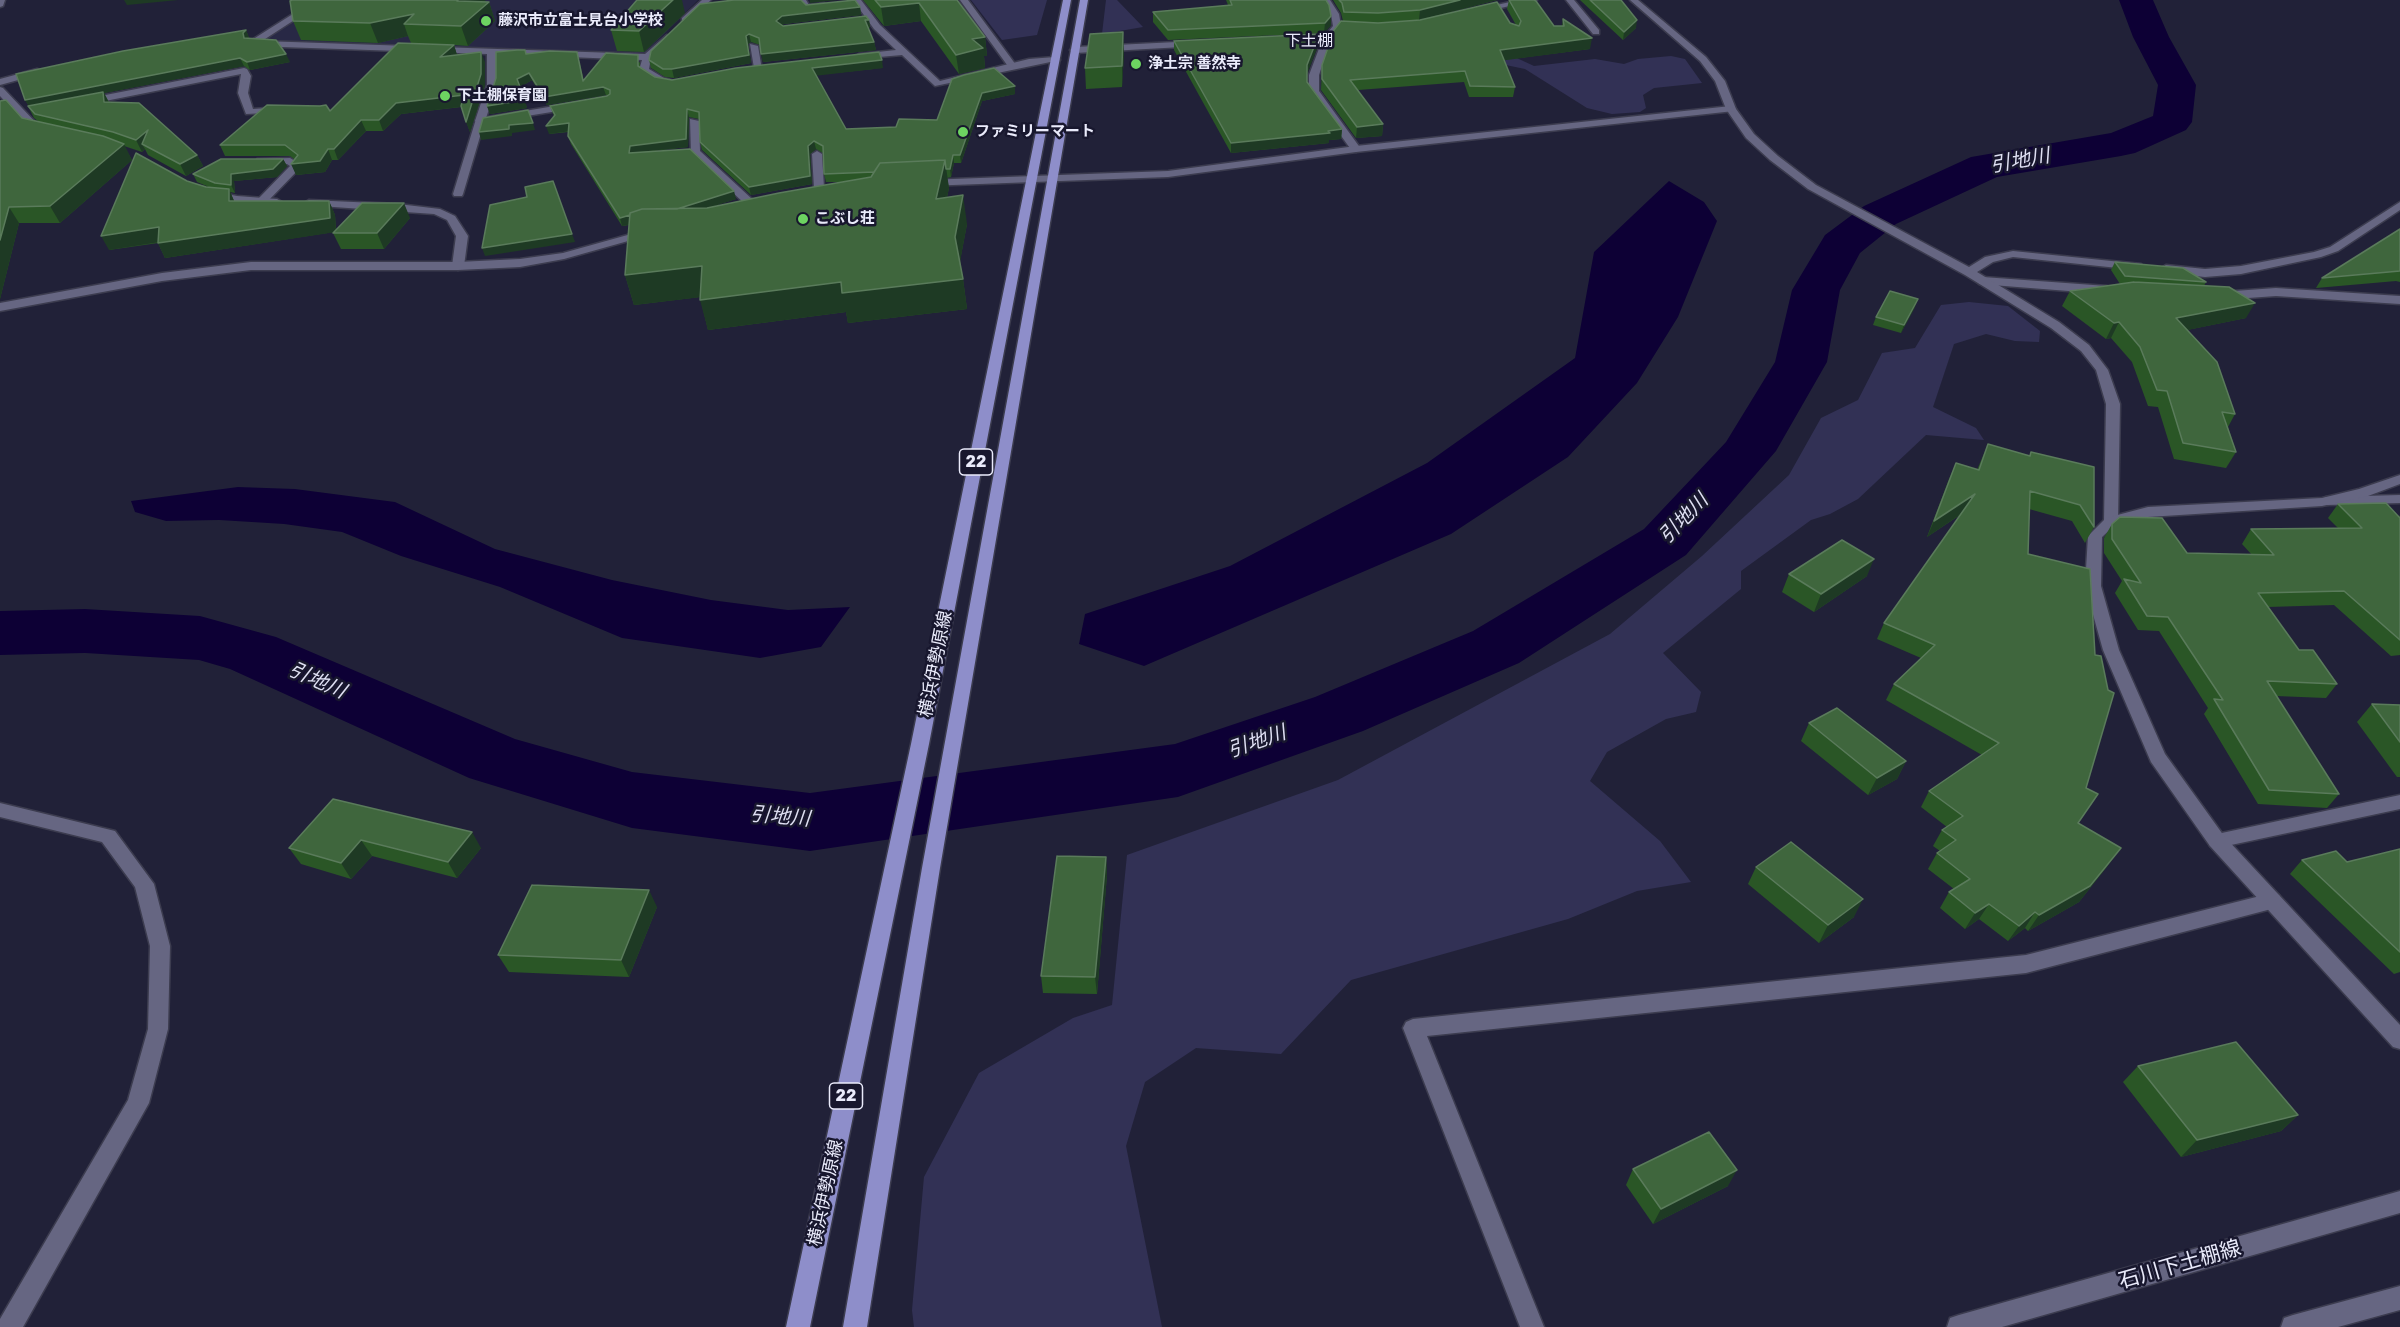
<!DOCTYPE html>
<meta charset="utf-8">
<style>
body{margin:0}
canvas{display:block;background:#212138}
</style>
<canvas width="2400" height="1327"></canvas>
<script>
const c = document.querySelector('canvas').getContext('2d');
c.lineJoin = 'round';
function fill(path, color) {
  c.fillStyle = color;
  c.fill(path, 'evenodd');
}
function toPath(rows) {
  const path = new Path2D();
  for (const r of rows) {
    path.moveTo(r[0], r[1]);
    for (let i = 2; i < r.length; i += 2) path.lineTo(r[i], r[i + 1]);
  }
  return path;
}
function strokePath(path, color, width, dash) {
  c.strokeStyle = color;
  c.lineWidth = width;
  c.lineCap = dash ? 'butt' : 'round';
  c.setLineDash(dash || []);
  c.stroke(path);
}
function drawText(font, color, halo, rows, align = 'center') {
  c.font = font + ' Rubik,"Noto Sans JP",sans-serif';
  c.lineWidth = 5;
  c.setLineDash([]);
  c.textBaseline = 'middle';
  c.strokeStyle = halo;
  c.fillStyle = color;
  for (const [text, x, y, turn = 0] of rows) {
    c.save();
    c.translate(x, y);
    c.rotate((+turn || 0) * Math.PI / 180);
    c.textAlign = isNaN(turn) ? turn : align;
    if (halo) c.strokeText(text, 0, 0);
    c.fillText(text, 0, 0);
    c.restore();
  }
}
fill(toPath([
 [327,0,698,0,645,53,261,42]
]), '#282845');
fill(toPath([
 [971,0,1047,0,1037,35,1002,40],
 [1106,0,1117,0,1143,27,1102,34],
 [1508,54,1534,66,1595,59,1624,64,1638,59,1671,56,1685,59,1702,83,1654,88,1643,95,1646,108,1640,112,1612,114,1587,108,1525,69,1501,64],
 [1969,302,2008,306,2040,331,2039,342,2015,341,1986,334,1954,344,1933,407,1976,428,1984,440,1926,435,1858,499,1830,514,1811,520,1741,571,1741,589,1663,653,1701,692,1696,712,1666,719,1607,752,1590,781,1660,841,1691,882,1637,891,1568,919,1351,980,1281,1054,1196,1048,1145,1082,1126,1146,1162,1327,914,1327,912,1310,924,1177,979,1073,1073,1018,1112,1005,1127,855,1338,780,1610,634,1702,556,1789,475,1821,418,1858,400,1882,353,1915,348,1941,305]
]), '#323155');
fill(toPath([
 [1669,181,1704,202,1717,221,1678,317,1637,383,1568,457,1451,534,1144,666,1079,644,1085,614,1230,566,1427,463,1575,358,1594,252],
 [238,487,295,489,395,502,495,549,612,580,711,600,788,610,850,607,821,647,760,658,622,638,500,587,401,556,342,532,284,524,219,520,166,521,135,512,131,501]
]), '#0d0035');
fill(toPath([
 [2119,0,2153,0,2169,37,2196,85,2192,122,2186,130,2135,153,2121,156,1997,177,1896,224,1860,253,1840,290,1827,362,1776,451,1686,555,1519,663,1363,731,1178,797,810,851,632,828,469,778,230,669,199,660,85,653,0,655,0,611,85,609,200,616,276,637,515,739,632,772,810,793,1175,744,1315,697,1473,631,1644,529,1726,442,1775,362,1792,290,1825,235,1864,206,1971,157,2111,133,2153,116,2158,85,2133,37,2119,0]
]), '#0d0035');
const service = toPath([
 [798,0,806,0,809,5,824,3,828,6,807,11,798,0],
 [960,0,968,0,1016,65,1016,69,1010,69,960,0],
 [1566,0,1574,0,1599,30,1599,34,1593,34,1566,0],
 [1197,41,1202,44,1200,46,1075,53,1070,50,1075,47,1197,41],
 [750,44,758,46,762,70,754,68,750,44],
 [244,68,247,69,251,76,248,93,253,109,282,107,287,110,285,112,246,114,238,93,241,74,85,105,80,102,85,99,244,68],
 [573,103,576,104,576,108,484,123,463,194,462,196,454,196,453,194,476,119,573,103],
 [817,151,822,154,824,188,819,191,814,188,812,154,817,151],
 [290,158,300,164,300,168,266,203,258,203,258,199,290,166,287,164,261,164,257,163,257,159,290,158],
 [1983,277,2107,286,2113,290,2107,294,1979,284,1979,278,1983,277],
 [2276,288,2400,296,2400,304,2276,296,2220,300,2214,296,2220,292,2276,288],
 [2400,495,2400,503,2326,505,2319,501,2326,497,2400,495]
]);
const minor = toPath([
 [315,0,325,0,262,41,645,54,667,35,671,38,651,58,649,69,664,78,681,83,676,86,658,83,639,70,642,60,496,54,497,85,485,121,480,124,475,121,487,85,487,54,252,46,247,43,315,0],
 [702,0,711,0,688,22,682,22,682,18,702,0],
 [853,0,861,0,880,25,940,81,1029,59,1055,57,1060,60,935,86,902,55,856,59,854,57,859,54,896,50,874,29,853,0],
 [1322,0,1330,0,1339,14,1341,26,1331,39,1319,75,1319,91,1361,149,1356,152,1352,151,1309,91,1309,75,1323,38,1333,26,1331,14,1322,0],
 [1519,0,1537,0,1478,13,1474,10,1519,0],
 [1630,0,1638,0,1706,57,1725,81,1736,109,1754,134,1778,156,1816,185,1969,267,1985,257,2013,251,2141,264,2143,266,2137,270,2013,257,1993,262,1977,272,2059,322,2089,345,2108,370,2120,404,2118,521,2116,524,2106,524,2104,521,2106,404,2096,370,2081,351,2051,328,1965,275,1808,189,1770,160,1746,138,1726,109,1715,81,1700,61,1630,0],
 [37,69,40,70,40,74,0,85,0,79,37,69],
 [0,87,3,88,40,127,46,129,46,133,32,131,0,96,0,87],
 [690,119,699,121,700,151,752,199,752,203,744,203,691,154,690,119],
 [211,191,237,196,277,199,282,202,277,205,237,202,207,196,206,194,211,191],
 [309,200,398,204,440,209,455,216,468,236,464,266,458,270,452,266,456,236,447,220,434,214,305,205,304,203,309,200],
 [2400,202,2400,210,2338,251,2321,257,2241,274,2205,277,2166,273,2160,269,2166,265,2205,269,2241,266,2314,252,2330,247,2400,202],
 [2400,795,2400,809,2217,848,2210,846,2208,841,2210,836,2217,834,2400,795],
 [2272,893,2279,895,2282,901,2279,907,2026,973,1427,1036,1544,1327,1520,1327,1403,1028,1406,1022,1413,1019,2026,955,2272,893]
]);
const tertiary = toPath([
 [0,0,5,0,3,6,0,7,0,0],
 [1731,106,1736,109,1734,111,1356,152,1168,177,926,186,921,183,926,180,1168,171,1356,146,1731,106],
 [649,229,655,232,653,234,564,259,520,267,458,270,251,270,162,281,0,311,0,303,162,273,251,262,458,262,520,259,563,253,649,229],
 [2400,475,2400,484,2368,496,2322,506,2148,517,2116,524,2102,537,2101,586,2119,650,2165,754,2224,836,2400,1025,2400,1049,2393,1047,2210,846,2151,762,2103,650,2085,586,2088,536,2106,518,2148,507,2322,498,2359,489,2400,475],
 [0,803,115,831,154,884,170,946,168,1029,149,1103,23,1327,0,1327,0,1319,128,1100,148,1029,150,946,135,887,102,842,0,817,0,803],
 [2400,1191,2400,1213,2002,1327,1947,1327,1950,1318,1959,1315,2400,1191],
 [2400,1286,2400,1310,2338,1327,2281,1327,2284,1318,2293,1315,2400,1286]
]);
const primary = toPath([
 [1063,0,1071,0,929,744,810,1327,786,1327,911,744,1063,0],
 [1080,0,1088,0,940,868,867,1327,843,1327,922,868,1080,0]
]);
strokePath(service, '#3c3c4f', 3);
strokePath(minor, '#3c3c4f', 3);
strokePath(tertiary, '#3c3c4f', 3);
strokePath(primary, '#3c3c4f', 3);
fill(service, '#666682');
fill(minor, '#666682');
fill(tertiary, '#666682');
fill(primary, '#8e8eca');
fill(toPath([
 [863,0,957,0,985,37,987,56,984,56,985,68,959,74,921,21,884,26],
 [1226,0,1326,0,1331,25,1324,33,1168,40,1153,22,1153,12,1228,5],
 [1333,0,1497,0,1419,20,1510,23,1516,25,1507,9,1509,0,1534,0,1554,26,1562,26,1563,19,1590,49,1504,60,1515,87,1513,97,1469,97,1464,82,1358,90,1383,124,1382,136,1356,138,1321,90,1322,65,1343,21,1341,13],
 [1580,0,1621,0,1636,28,1623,40],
 [484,2,489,2,495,21,468,46,454,45,457,55,485,62,485,85,470,132,461,107,401,114,383,131,366,131,338,160,332,160,325,172,296,175,294,159,290,156,225,156,220,145,330,111,411,43,408,36,378,43,301,40,293,21],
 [806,5,860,7,861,15,784,24,782,25,783,26,869,20,870,28,868,28,874,42,876,50,763,62,760,45,751,42,748,44,751,63,674,78,665,77,651,68,649,60],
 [685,13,644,52,617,51,611,30],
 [246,30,249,38,249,39,290,62,250,70,244,66,104,93,109,102,197,155,203,166,186,176,148,155,145,149,142,152,124,146,132,160,60,223,19,223,0,299,0,101,22,118,38,121,34,118,28,106,29,106,25,100],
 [1174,41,1319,43,1307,73,1307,82,1342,129,1341,139,1329,140,1329,143,1231,153,1174,50],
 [577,52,584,81,640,62,640,67,655,77,672,80,883,68,816,75,846,129,896,127,937,120,952,79,1015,94,982,101,961,163,954,163,951,177,947,178,949,188,947,197,967,224,960,261,963,279,967,309,848,323,846,312,708,330,700,297,634,305,625,275,629,225,622,226,571,144,568,136,568,132,549,134,554,116,550,106,608,96,606,95,547,105,532,80,520,87,527,108,490,114,487,106,527,54],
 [689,117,699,119,700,142,702,150,751,195,812,184,810,154,816,149,823,153,824,174,826,182,842,182,707,208,736,199,644,152,688,147],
 [1124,53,1122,87,1086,89,1085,68],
 [283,159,287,166,277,177,234,181,235,193,230,192,234,201,329,201,335,215,336,230,410,218,384,249,341,249,333,233,334,232,165,258,158,243,109,250,187,181,209,187,197,182,193,174],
 [2400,229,2400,282,2396,281,2316,288,2322,278],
 [2115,262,2206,282,2204,286,2246,318,2187,330,2235,414,2228,427,2236,452,2226,468,2174,459,2158,407,2148,406,2132,362,2111,338,2106,339,2062,306,2070,291,2120,284,2111,270],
 [1915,307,1901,333,1873,325,1876,317],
 [1988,444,2029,456,2031,452,2094,467,2094,527,2085,543,2072,521,2029,509,2028,554,2086,788,2078,823,2109,864,2079,902,2028,931,2025,928,2008,941,1979,919,1965,929,1940,908,1949,892,1954,889,1928,869,1937,853,1940,851,1933,846,1942,830,1947,827,1921,807,1929,791,1982,755,1886,700,1894,684,1921,658,1877,639,1884,623,1960,515,1927,537,1949,479,1956,463,1977,470],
 [2338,504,2399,517,2400,515,2400,655,2391,656,2334,605,2268,607,2299,650,2337,684,2326,698,2276,696,2339,794,2327,808,2258,804,2204,714,2208,708,2159,631,2138,630,2115,593,2122,581,2104,553,2104,538,2112,524,2187,553,2252,555,2242,544,2251,529,2338,528,2328,518],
 [1789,574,1867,576,1814,612,1782,592],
 [2372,704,2400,705,2400,777,2397,777,2357,722],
 [1809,723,1906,761,1897,779,1868,795,1801,741],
 [333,799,481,848,457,878,372,856,351,879,301,864,289,848],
 [2400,849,2400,972,2394,974,2290,874,2302,860,2347,862],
 [1106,857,1107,875,1097,994,1043,993,1041,976],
 [1756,867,1854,917,1819,943,1748,884],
 [657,907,629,977,509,972,498,955],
 [2138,1066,2298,1115,2281,1131,2181,1157,2123,1082],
 [1633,1169,1728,1186,1653,1224,1626,1185]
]), '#2a5626');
fill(toPath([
 [124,0,178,0,127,5],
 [458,0,486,0,463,20,457,1],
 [673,0,682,0,685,13,644,52,639,31],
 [810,0,837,0,810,3],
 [1460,0,1497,0,1419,20,1420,10],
 [489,2,495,21,468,46,461,26],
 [919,3,921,21,884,26,881,7],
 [860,7,861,15,784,24,778,29,776,21,782,16],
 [414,14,404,24,408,36,378,43,370,23],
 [1331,16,1331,25,1324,33,1325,23],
 [865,20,869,20,870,28,866,28],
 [1637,20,1636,28,1623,40,1624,32],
 [246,30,249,38,247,41,244,38,243,33],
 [1123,32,1124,53,1122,87,1122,66],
 [749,34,751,42,748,44,751,63,674,78,672,69,746,36],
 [1319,34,1319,43,1307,74,1307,65],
 [985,37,987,56,984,56,985,68,959,74,956,55,972,39],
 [1592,38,1590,49,1499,61,1500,50],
 [874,42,876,50,763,62,761,54],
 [454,45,457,55,440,57],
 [481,52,485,62,485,85,470,132,466,122],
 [286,54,290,62,250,70,247,62],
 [240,58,244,66,104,93,109,103,30,108,25,100],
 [882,60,883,68,814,76,812,68],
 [529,73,532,80,520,87,517,79],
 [1015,86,1015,94,982,101,961,163,960,155,982,93],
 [603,87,606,95,547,105,544,97],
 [464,95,468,106,401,114,383,131,379,120,396,103],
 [525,100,527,108,490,114,487,106],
 [687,109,689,117,688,147,629,153,630,146],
 [361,120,366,131,338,160,334,149],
 [533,123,535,130,512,133,512,136,481,140,479,132,509,125],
 [569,123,571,131,549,134,546,126],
 [1383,124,1382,136,1356,138,1357,127],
 [1342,129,1341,139,1329,140,1329,143,1231,153,1231,143],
 [148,130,142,144,145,149,142,152,136,140],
 [814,141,816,149,810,154,812,184,751,195,749,187],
 [124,144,132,160,60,223,50,206],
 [328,149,332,160,325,172,296,175,291,164],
 [197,155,203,166,186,176,180,164],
 [953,155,954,163,951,177,950,169],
 [283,159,287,166,277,177,234,181,235,193,231,185,231,174],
 [945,160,949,188,940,228,936,199],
 [229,189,235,203,229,201],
 [734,191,736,199,639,230,637,223,622,226,620,218],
 [963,195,967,224,959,267,955,237],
 [329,201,335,215,336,232,165,258,158,243],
 [404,203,410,218,384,249,377,233],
 [9,207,19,223,0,299,0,240],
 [159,227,166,241,109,250,101,236],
 [572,234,575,242,485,256,482,248],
 [702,266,710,296,634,305,625,275],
 [963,279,967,309,848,323,846,312,708,330,700,300,841,282],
 [1918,299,1915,307,1901,333,1904,325],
 [2255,303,2246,318,2168,334,2176,318],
 [2119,322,2111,338,2106,339,2114,323],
 [1975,494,1967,510,1927,537,1934,521],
 [1874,559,1867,576,1814,612,1821,594],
 [1906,761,1897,779,1868,795,1877,778],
 [472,832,481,848,457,878,448,862],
 [361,840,372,856,351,879,341,863],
 [2121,848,2109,864,2079,902,2028,931,2039,915],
 [1106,857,1107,875,1097,994,1095,977],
 [649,890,657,907,629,977,621,960],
 [1863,899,1854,917,1819,943,1828,925],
 [1989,904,1979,919,1965,929,1975,913],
 [2035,912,2025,928,2008,941,2019,926],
 [2298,1115,2281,1131,2181,1157,2197,1140],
 [1737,1170,1728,1186,1653,1224,1661,1209]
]), '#1e3a24');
const building = toPath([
 [292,0,458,0,457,1,489,2,461,26,404,24,414,14,370,23,293,21,290,1,292,0],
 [637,0,673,0,639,31,611,30,637,0],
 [734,0,801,0,806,5,855,0,860,7,782,16,776,21,783,26,866,16,869,20,865,20,874,42,761,54,759,38,749,34,746,36,749,55,672,69,663,69,649,60,651,51,700,4,734,0],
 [875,0,957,0,985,37,972,39,983,48,956,55,919,3,881,7,875,0],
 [1230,0,1326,0,1329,5,1331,16,1325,23,1168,30,1153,12,1232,5,1230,0],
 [1339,0,1460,0,1420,10,1378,13,1344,12,1342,3,1339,0],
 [1509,0,1534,0,1536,1,1554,26,1564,26,1563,19,1592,38,1500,50,1515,87,1470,86,1465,71,1350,80,1383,124,1357,127,1322,79,1322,65,1334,30,1341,21,1378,23,1420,20,1497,2,1510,23,1519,26,1521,21,1509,0],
 [1590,0,1621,0,1637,20,1624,32,1590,0],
 [246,30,243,33,244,38,276,40,286,54,247,62,240,58,25,100,16,74,123,51,246,30],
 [1123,32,1122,66,1085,68,1090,34,1123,32],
 [1319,34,1307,65,1307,82,1342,129,1328,131,1330,133,1231,143,1174,41,1319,34],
 [398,43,454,45,440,57,481,52,481,74,466,122,461,106,464,95,396,103,379,120,361,120,334,149,328,149,320,161,291,164,298,155,285,145,220,145,267,105,320,106,326,105,330,111,398,43],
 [517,50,525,50,526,54,550,51,577,52,583,81,606,53,638,55,638,66,655,77,672,80,736,68,879,52,882,60,812,68,846,129,896,127,899,119,937,120,952,79,964,75,994,68,1015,86,982,93,960,155,953,155,950,169,946,169,945,160,880,163,874,172,824,174,823,146,814,141,808,146,810,176,749,187,700,142,699,112,687,109,686,139,630,146,629,153,690,149,734,191,677,209,642,209,630,213,630,215,620,218,568,136,569,123,546,126,555,115,550,106,607,96,610,94,610,90,603,87,544,97,529,73,517,79,525,100,487,106,496,78,496,52,517,50],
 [103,92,104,102,139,103,197,155,180,164,142,144,148,130,136,140,113,132,35,114,28,106,103,92],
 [6,100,22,118,103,136,124,144,50,206,9,207,0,240,0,101,6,100],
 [528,110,533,123,509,125,509,129,479,132,483,118,528,110],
 [136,153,187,181,206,187,229,189,229,201,329,201,330,218,158,243,159,227,101,236,136,153],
 [221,159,283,159,273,169,231,174,231,185,215,183,193,174,221,159],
 [945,160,936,199,963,195,955,237,963,279,842,293,841,282,700,300,702,266,625,275,630,213,642,209,707,208,779,193,871,177,880,163,945,160],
 [553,181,572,234,482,248,490,205,527,197,525,187,553,181],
 [362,203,404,203,377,233,333,233,362,203],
 [2400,229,2400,271,2322,278,2400,229],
 [2115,262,2183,268,2206,282,2125,276,2115,262],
 [2134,282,2229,287,2255,303,2176,318,2217,362,2235,414,2222,412,2236,452,2183,443,2167,391,2157,390,2140,347,2119,322,2114,323,2070,291,2134,282],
 [1890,291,1918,299,1904,325,1876,317,1890,291],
 [1988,444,2030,456,2031,452,2094,467,2094,527,2080,505,2030,491,2028,554,2090,569,2095,655,2101,656,2108,690,2114,693,2086,788,2098,794,2078,823,2121,848,2090,886,2039,915,2035,912,2019,926,1989,904,1975,913,1949,892,1970,879,1937,853,1956,840,1942,830,1963,816,1929,791,1999,743,1894,684,1935,645,1884,623,1975,494,1934,521,1956,463,1979,470,1988,444],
 [2386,503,2400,518,2400,640,2344,591,2258,593,2299,650,2313,650,2337,684,2267,681,2339,794,2269,790,2214,699,2223,700,2168,617,2147,616,2124,579,2141,583,2112,539,2112,524,2120,517,2162,518,2187,553,2274,555,2251,529,2362,528,2338,504,2386,503],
 [1842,540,1874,559,1821,594,1789,574,1842,540],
 [2372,704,2400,705,2400,742,2372,704],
 [1837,708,1906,761,1877,778,1809,723,1837,708],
 [333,799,472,832,448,862,361,840,341,863,289,848,333,799],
 [1791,842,1863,899,1828,925,1756,867,1791,842],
 [2400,849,2400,952,2302,860,2336,851,2347,862,2400,849],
 [1057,856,1106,857,1095,977,1041,976,1057,856],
 [532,885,649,890,621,960,498,955,532,885],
 [2236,1042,2298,1115,2197,1140,2138,1066,2236,1042],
 [1709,1132,1737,1170,1661,1209,1633,1169,1709,1132]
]);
fill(building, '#3f663d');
strokePath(building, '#5a7b5b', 1.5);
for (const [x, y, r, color] of [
 [486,21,6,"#6dd361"],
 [1136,64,6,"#6dd361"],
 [445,96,6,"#6dd361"],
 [963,132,6,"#6dd361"],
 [803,219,6,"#6dd361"]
]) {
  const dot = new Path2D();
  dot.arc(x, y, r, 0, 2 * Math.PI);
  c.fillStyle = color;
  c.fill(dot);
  strokePath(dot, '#18172e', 2);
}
drawText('bold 15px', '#eaebfb', '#18172e', [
 ["藤沢市立富士見台小学校",498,21],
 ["浄土宗 善然寺",1148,64],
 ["下土棚保育園",457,96],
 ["ファミリーマート",975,132],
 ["こぶし荘",815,219]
], 'left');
drawText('16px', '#eaebfb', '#18172e', [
 ["下土棚",1309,41]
]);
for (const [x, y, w] of [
 [976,462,33],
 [846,1096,33]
]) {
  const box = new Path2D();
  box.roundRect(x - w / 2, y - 13, w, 26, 4.5);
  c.fillStyle = '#18172e';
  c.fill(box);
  strokePath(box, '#eaebfb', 1.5);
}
drawText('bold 16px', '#eaebfb', null, [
 ["22",976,462],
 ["22",846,1096]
]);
drawText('18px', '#eaebfb', '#18172e', [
 ["横浜伊勢原線",936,664,-79],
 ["横浜伊勢原線",826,1193,-78]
]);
drawText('italic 20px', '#dedff2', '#18172e', [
 ["引地川",2020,161,-10],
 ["引地川",1684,519,-46],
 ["引地川",317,681,24],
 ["引地川",1257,742,-19],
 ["引地川",780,817,5]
]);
drawText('21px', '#eaebfb', '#18172e', [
 ["石川下土棚線",2180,1265,-16]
]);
</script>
